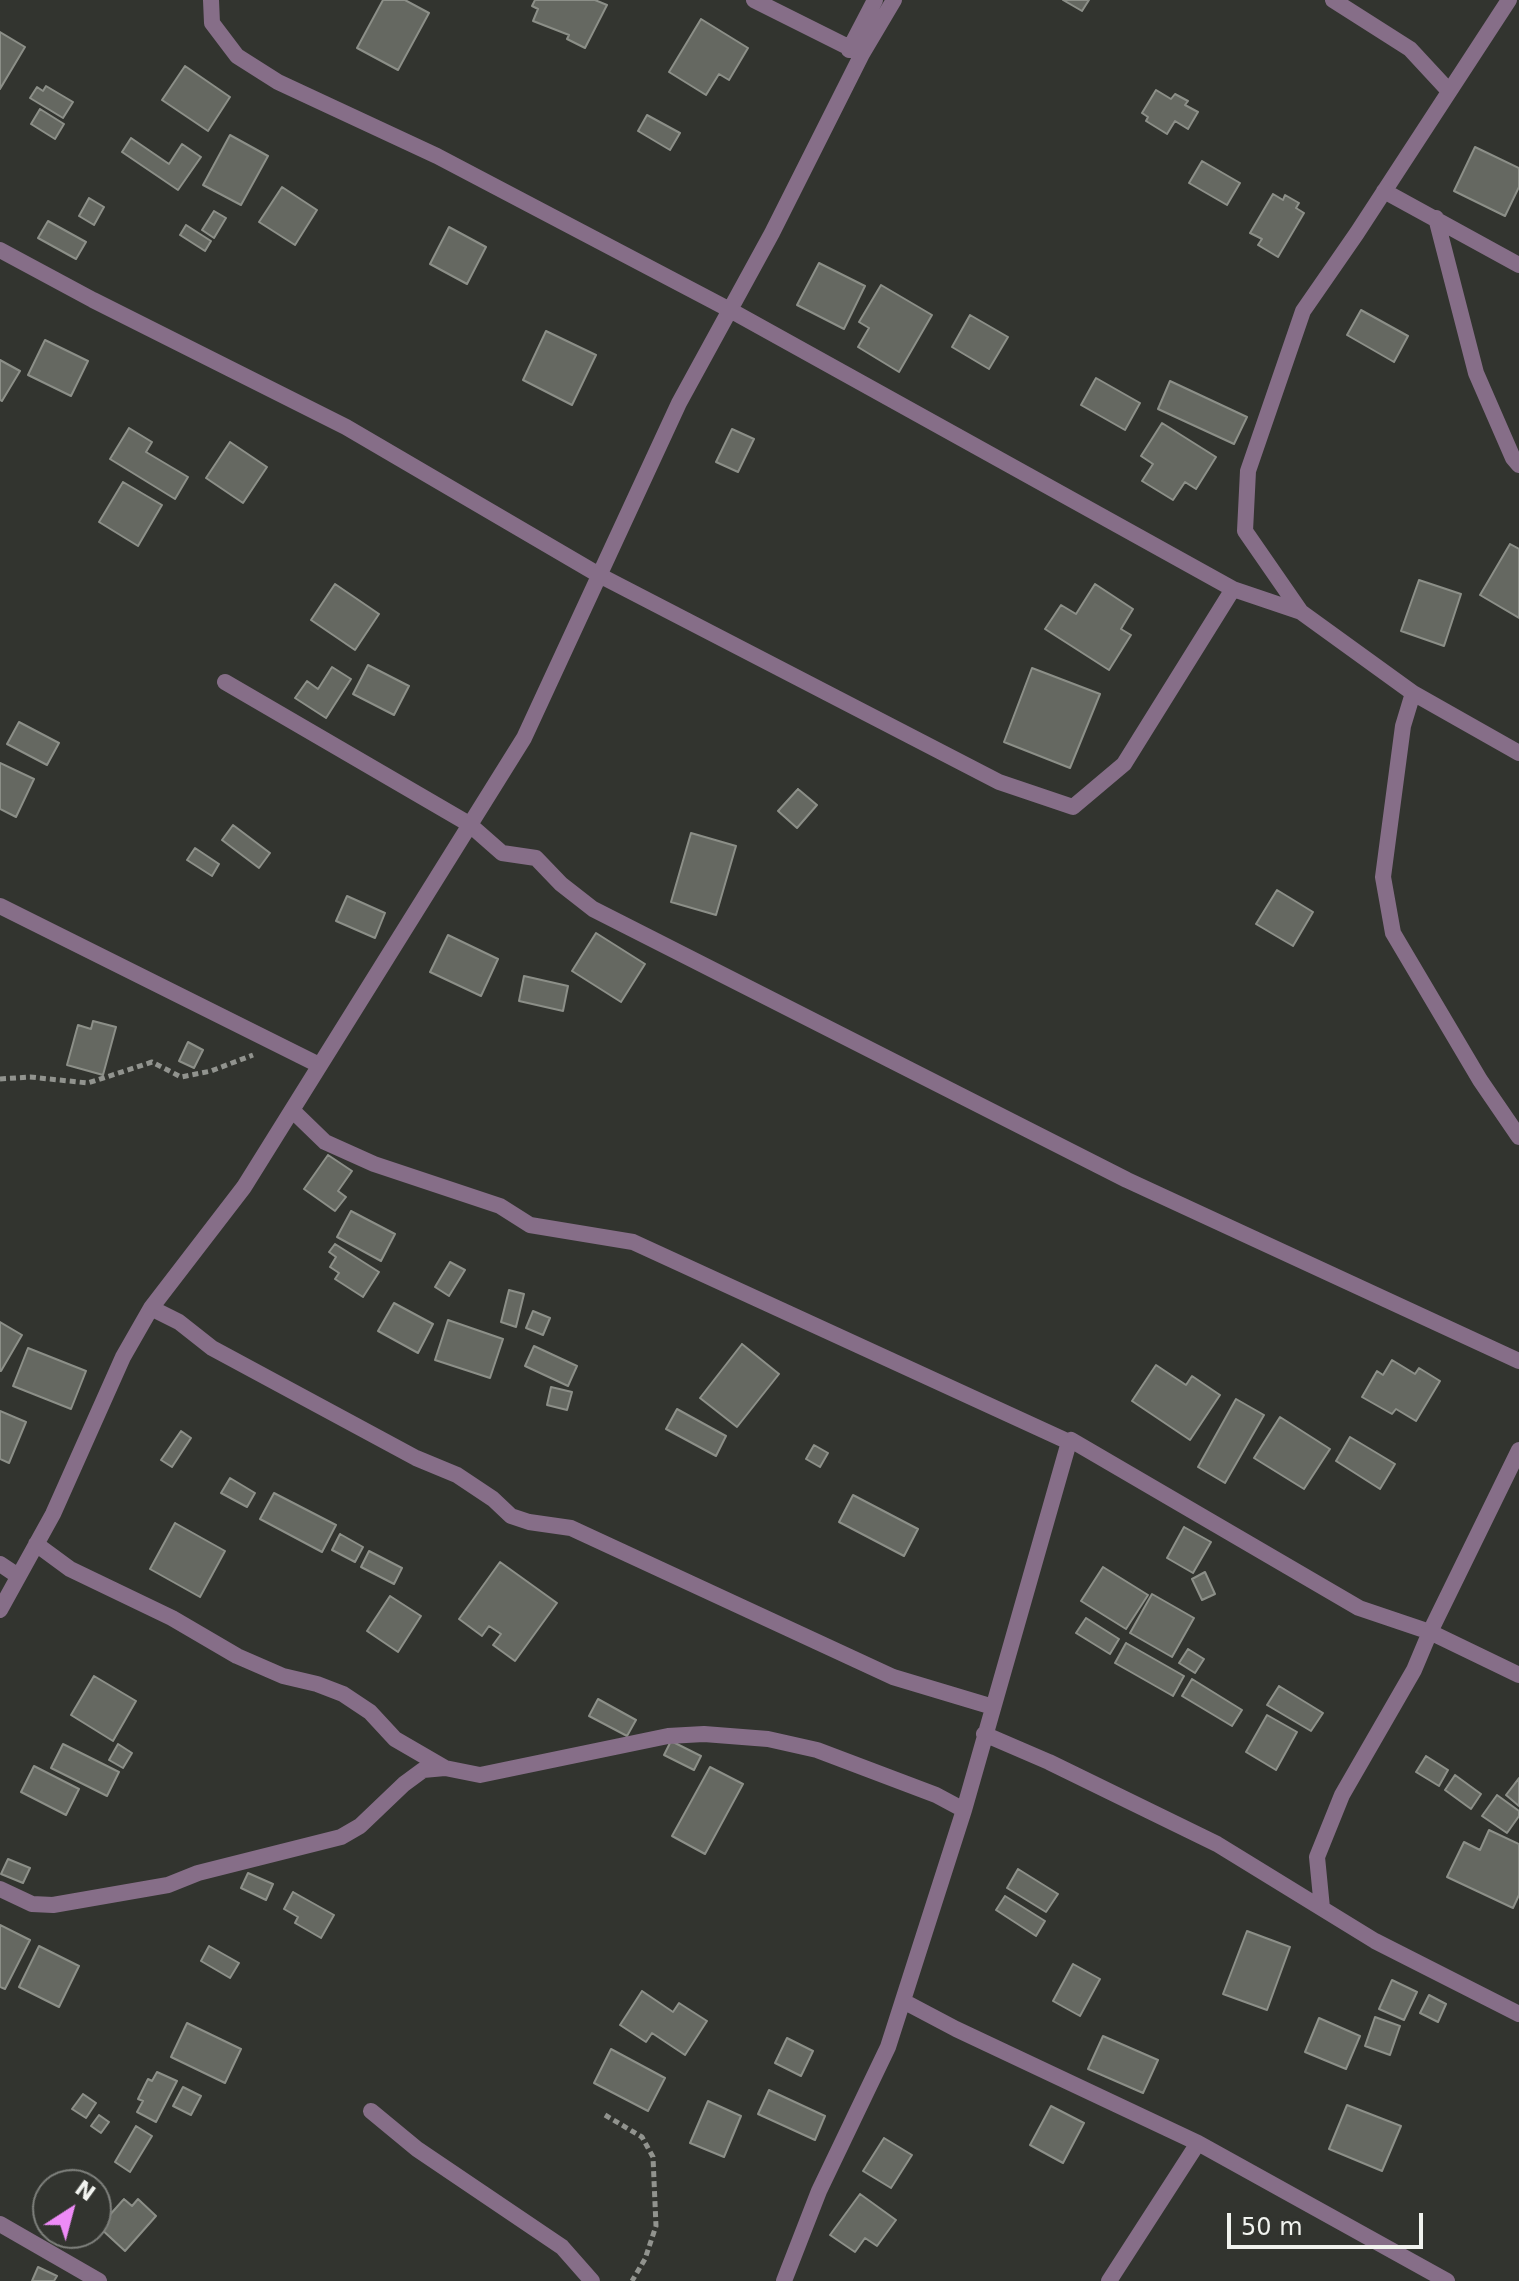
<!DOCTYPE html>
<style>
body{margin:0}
#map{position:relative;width:1519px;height:2281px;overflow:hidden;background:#32342f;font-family:"DejaVu Sans",sans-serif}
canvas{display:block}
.north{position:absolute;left:32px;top:2169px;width:80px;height:80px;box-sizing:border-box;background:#32342f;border:2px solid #7e807c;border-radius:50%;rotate:36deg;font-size:22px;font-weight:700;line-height:32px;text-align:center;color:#f1f3ef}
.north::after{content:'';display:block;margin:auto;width:28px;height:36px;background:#ee8bf7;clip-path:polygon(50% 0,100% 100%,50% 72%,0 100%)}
.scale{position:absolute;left:1227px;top:2213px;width:196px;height:36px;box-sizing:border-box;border:4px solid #f1f3ef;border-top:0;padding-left:10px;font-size:24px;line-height:28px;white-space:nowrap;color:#f1f3ef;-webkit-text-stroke:6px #32342f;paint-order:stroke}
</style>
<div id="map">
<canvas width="1519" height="2281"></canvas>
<div class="north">N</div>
<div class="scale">50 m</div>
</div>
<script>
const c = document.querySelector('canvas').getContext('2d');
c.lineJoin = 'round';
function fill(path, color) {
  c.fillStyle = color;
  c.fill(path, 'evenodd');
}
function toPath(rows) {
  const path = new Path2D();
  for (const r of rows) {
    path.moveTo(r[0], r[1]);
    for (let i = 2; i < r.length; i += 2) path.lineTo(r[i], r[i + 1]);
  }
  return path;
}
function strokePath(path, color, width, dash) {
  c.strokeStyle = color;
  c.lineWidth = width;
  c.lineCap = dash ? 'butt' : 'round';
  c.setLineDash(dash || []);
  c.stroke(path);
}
const building = toPath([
 [383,0,405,0,429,13,398,70,357,48,383,0],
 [535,0,595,0,607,5,585,48,567,39,569,35,533,21,538,9,532,6,535,0],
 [1063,0,1089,0,1082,11,1063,0],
 [701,19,748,48,729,80,719,74,706,95,669,72,701,19],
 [0,32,25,47,0,89,0,32],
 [185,66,230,97,208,131,162,100,185,66],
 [46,86,73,102,63,118,30,98,37,87,43,91,46,86],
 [1156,90,1171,99,1175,94,1188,101,1185,105,1198,112,1188,129,1175,121,1167,134,1146,121,1148,117,1142,113,1156,90],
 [40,109,64,124,55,139,31,124,40,109],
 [647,115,680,133,670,150,638,131,647,115],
 [230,135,268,156,241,205,203,185,230,135],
 [131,138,169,164,182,144,201,157,178,190,122,152,131,138],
 [1475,147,1519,168,1519,187,1505,216,1454,191,1475,147],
 [1202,161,1240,183,1227,205,1189,183,1202,161],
 [282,187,317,210,295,245,259,222,282,187],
 [1273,194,1283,200,1285,195,1299,203,1296,208,1304,213,1278,257,1258,245,1262,239,1250,233,1273,194],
 [89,198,104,207,94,225,79,216,89,198],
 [214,211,226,218,214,238,202,230,214,211],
 [48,221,86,242,76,259,38,238,48,221],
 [186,225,211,241,205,251,180,235,186,225],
 [449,227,486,247,467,284,430,264,449,227],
 [819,263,865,286,844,329,797,305,819,263],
 [881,285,932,315,899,372,858,347,869,328,859,322,881,285],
 [1361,310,1408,336,1394,362,1347,335,1361,310],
 [970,315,1008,337,989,369,952,347,970,315],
 [546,331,596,355,572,405,523,380,546,331],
 [45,340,88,361,71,396,28,375,45,340],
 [0,360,20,371,2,401,0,400,0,360],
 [1096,378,1140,403,1125,430,1081,405,1096,378],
 [1170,381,1247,417,1234,444,1158,409,1170,381],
 [1162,423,1216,457,1196,489,1185,482,1173,500,1142,481,1153,464,1141,456,1162,423],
 [129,428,152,442,146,452,188,477,175,499,110,459,129,428],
 [732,429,754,439,738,472,716,462,732,429],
 [230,442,267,467,243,503,206,478,230,442],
 [123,482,162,505,138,546,99,522,123,482],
 [1510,544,1519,549,1519,618,1480,595,1510,544],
 [1419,580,1461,594,1444,646,1401,631,1419,580],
 [335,584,379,614,355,650,311,620,335,584],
 [1095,584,1133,609,1121,629,1131,635,1109,670,1045,629,1061,605,1076,614,1095,584],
 [368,665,409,686,394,715,353,694,368,665],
 [332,667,351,679,326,718,295,698,307,681,318,689,332,667],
 [1032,668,1100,694,1070,768,1004,742,1032,668],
 [19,722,59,743,47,765,7,744,19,722],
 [0,763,34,779,16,817,0,809,0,763],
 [798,789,817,805,797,828,778,811,798,789],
 [233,825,270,853,259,868,222,840,233,825],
 [691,833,736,846,716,915,671,902,691,833],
 [195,848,219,864,212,876,187,860,195,848],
 [1277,890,1313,912,1293,946,1256,924,1277,890],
 [347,896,385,913,375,938,336,921,347,896],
 [596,933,645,964,621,1002,572,971,596,933],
 [448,935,498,959,481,996,430,972,448,935],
 [524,976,568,986,563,1011,519,1001,524,976],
 [93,1021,116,1027,103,1075,67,1065,78,1025,91,1029,93,1021],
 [188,1042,203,1050,194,1068,179,1061,188,1042],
 [328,1155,352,1171,338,1191,346,1197,335,1211,304,1189,328,1155],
 [351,1211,395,1234,381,1261,337,1237,351,1211],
 [335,1244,379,1272,363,1297,335,1279,339,1273,330,1267,336,1257,329,1252,335,1244],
 [450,1262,465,1270,449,1296,435,1287,450,1262],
 [509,1290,524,1294,516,1327,501,1322,509,1290],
 [394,1303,433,1324,418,1353,378,1331,394,1303],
 [533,1311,550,1318,543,1335,526,1328,533,1311],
 [448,1320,503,1339,490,1378,435,1360,448,1320],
 [0,1322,22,1335,1,1371,0,1371,0,1322],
 [742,1344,779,1374,737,1427,700,1398,742,1344],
 [534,1346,577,1366,568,1386,525,1366,534,1346],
 [28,1348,86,1371,71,1409,13,1386,28,1348],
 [1392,1360,1415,1374,1419,1368,1440,1381,1416,1421,1396,1409,1392,1414,1362,1397,1377,1371,1383,1375,1392,1360],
 [1156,1365,1186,1385,1192,1376,1220,1395,1190,1440,1132,1401,1156,1365],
 [551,1387,572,1392,567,1410,547,1405,551,1387],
 [1236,1399,1264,1415,1225,1483,1198,1467,1236,1399],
 [677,1409,726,1436,716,1456,666,1429,677,1409],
 [0,1411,26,1422,9,1463,0,1459,0,1411],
 [1280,1417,1330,1449,1304,1489,1254,1458,1280,1417],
 [181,1431,191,1438,172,1467,161,1460,181,1431],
 [1350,1437,1395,1464,1380,1489,1336,1461,1350,1437],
 [814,1445,828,1453,820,1467,806,1459,814,1445],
 [230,1478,255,1493,247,1507,221,1493,230,1478],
 [274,1493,336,1525,322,1552,260,1519,274,1493],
 [853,1495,918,1529,904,1556,839,1522,853,1495],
 [175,1523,225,1551,200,1597,150,1569,175,1523],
 [1184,1527,1211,1542,1193,1573,1167,1558,1184,1527],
 [340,1534,363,1547,355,1562,332,1550,340,1534],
 [369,1551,402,1568,394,1584,361,1567,369,1551],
 [500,1562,557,1603,515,1661,493,1645,501,1634,489,1626,482,1636,459,1619,500,1562],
 [1103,1567,1148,1595,1126,1629,1081,1601,1103,1567],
 [1205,1572,1215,1594,1202,1600,1192,1579,1205,1572],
 [1152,1594,1194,1618,1172,1657,1130,1633,1152,1594],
 [390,1596,421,1616,398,1652,367,1631,390,1596],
 [1086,1618,1119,1639,1110,1654,1076,1633,1086,1618],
 [1126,1643,1184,1676,1173,1696,1115,1663,1126,1643],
 [1188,1649,1204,1659,1195,1673,1179,1663,1188,1649],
 [94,1676,136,1701,113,1741,71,1715,94,1676],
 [1192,1679,1242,1710,1232,1726,1182,1696,1192,1679],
 [1279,1686,1323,1713,1311,1731,1267,1705,1279,1686],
 [598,1699,636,1720,627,1736,589,1716,598,1699],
 [1267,1715,1297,1732,1276,1770,1246,1752,1267,1715],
 [671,1741,701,1756,694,1770,664,1755,671,1741],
 [63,1744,119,1772,107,1796,51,1768,63,1744],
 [118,1744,132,1753,123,1768,109,1760,118,1744],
 [1426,1756,1448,1770,1439,1786,1416,1772,1426,1756],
 [34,1766,79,1789,66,1815,21,1792,34,1766],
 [710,1767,743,1784,705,1854,672,1836,710,1767],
 [1455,1775,1481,1794,1471,1809,1445,1790,1455,1775],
 [1519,1778,1519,1806,1506,1795,1519,1778],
 [1497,1795,1519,1811,1519,1816,1507,1833,1482,1816,1497,1795],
 [1489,1830,1519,1844,1519,1895,1513,1908,1447,1877,1464,1842,1480,1850,1489,1830],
 [8,1859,30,1868,23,1883,1,1874,8,1859],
 [1018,1869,1058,1894,1046,1912,1007,1888,1018,1869],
 [248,1873,273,1884,266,1900,241,1888,248,1873],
 [293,1892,334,1915,321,1938,295,1923,298,1917,284,1909,293,1892],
 [1005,1896,1045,1921,1036,1936,996,1910,1005,1896],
 [0,1925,30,1940,5,1989,0,1987,0,1925],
 [1247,1931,1290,1947,1267,2010,1223,1994,1247,1931],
 [39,1946,79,1966,59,2007,19,1987,39,1946],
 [209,1946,239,1963,230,1978,201,1961,209,1946],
 [1073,1964,1100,1979,1080,2016,1053,2001,1073,1964],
 [1392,1980,1417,1992,1404,2020,1379,2009,1392,1980],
 [642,1991,673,2012,679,2003,707,2021,685,2055,652,2033,646,2042,620,2025,642,1991],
 [1429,1995,1446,2004,1438,2022,1420,2013,1429,1995],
 [1375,2017,1400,2026,1390,2055,1365,2046,1375,2017],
 [1319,2018,1360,2036,1346,2069,1305,2052,1319,2018],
 [187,2023,241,2049,225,2083,171,2057,187,2023],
 [1103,2036,1158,2060,1143,2093,1088,2069,1103,2036],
 [787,2038,813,2051,801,2076,775,2063,787,2038],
 [611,2049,665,2078,648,2111,594,2083,611,2049],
 [157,2072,177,2081,156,2122,137,2112,143,2101,138,2099,148,2079,152,2081,157,2072],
 [183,2087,201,2096,191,2115,173,2106,183,2087],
 [769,2090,825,2116,815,2140,758,2114,769,2090],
 [83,2094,96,2103,86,2118,72,2109,83,2094],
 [708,2101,741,2116,724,2157,690,2143,708,2101],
 [1347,2105,1401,2126,1382,2171,1329,2149,1347,2105],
 [1051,2106,1084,2123,1063,2163,1030,2145,1051,2106],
 [99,2115,109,2122,101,2133,91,2126,99,2115],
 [136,2126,152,2136,130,2172,115,2162,136,2126],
 [884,2138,912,2155,891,2188,863,2171,884,2138],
 [860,2194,896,2220,877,2246,865,2238,855,2252,830,2235,860,2194],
 [124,2199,132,2206,138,2199,156,2216,125,2251,99,2227,124,2199],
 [38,2267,57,2276,54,2281,32,2281,38,2267]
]);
fill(building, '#656861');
strokePath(building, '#8c8f88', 2);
strokePath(toPath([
 [0,1079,30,1077,88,1083,152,1062,181,1077,211,1071,253,1055],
 [605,2115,642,2137,653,2157,656,2226,645,2259,632,2281]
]), '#91938e', 5, [6, 4]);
strokePath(toPath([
 [211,0,212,23,237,56,278,82,437,156,730,310,1233,589,1301,612],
 [754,0,862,54],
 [1333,0,1410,49,1448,90],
 [1509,0,1357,233,1303,311,1248,471,1245,531,1301,612,1413,693,1519,753],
 [849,50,875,0],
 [1384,191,1519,265],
 [1436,218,1476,373,1513,458,1519,465],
 [0,250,93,300,346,427,599,575,999,782,1073,807,1124,764,1233,589],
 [225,682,469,824,502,853,536,858,561,884,593,909,1127,1180,1519,1361],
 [1413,693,1403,726,1383,877,1393,933,1480,1080,1519,1137],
 [0,906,319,1065],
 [292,1110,325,1142,374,1164,500,1206,530,1225,633,1242,1069,1442,1071,1440,1359,1608,1430,1632,1519,1675],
 [151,1308,179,1322,212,1348,416,1458,457,1475,493,1499,511,1516,529,1522,571,1528,893,1677,993,1707],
 [36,1544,70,1569,172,1618,237,1656,283,1676,317,1684,343,1694,370,1712,395,1739,445,1768,480,1775,668,1736,704,1734,768,1739,817,1750,936,1795,964,1810],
 [0,1564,18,1576],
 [0,1610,53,1514,123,1357,151,1308,244,1187,524,738,679,403,772,233,862,54,894,0],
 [984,1734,1049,1762,1217,1844,1375,1941,1519,2014],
 [0,1889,32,1904,53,1905,168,1885,198,1873,341,1837,360,1826,404,1784,423,1770,445,1768],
 [1322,1908,1317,1857,1342,1795,1414,1670,1430,1632,1519,1450],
 [903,2001,956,2029,1198,2143,1447,2281],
 [371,2111,417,2149,562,2247,592,2281],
 [0,2224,99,2281],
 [784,2281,819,2191,888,2047,964,1810,1069,1442],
 [1109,2281,1198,2143]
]), '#866e88', 16);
</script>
